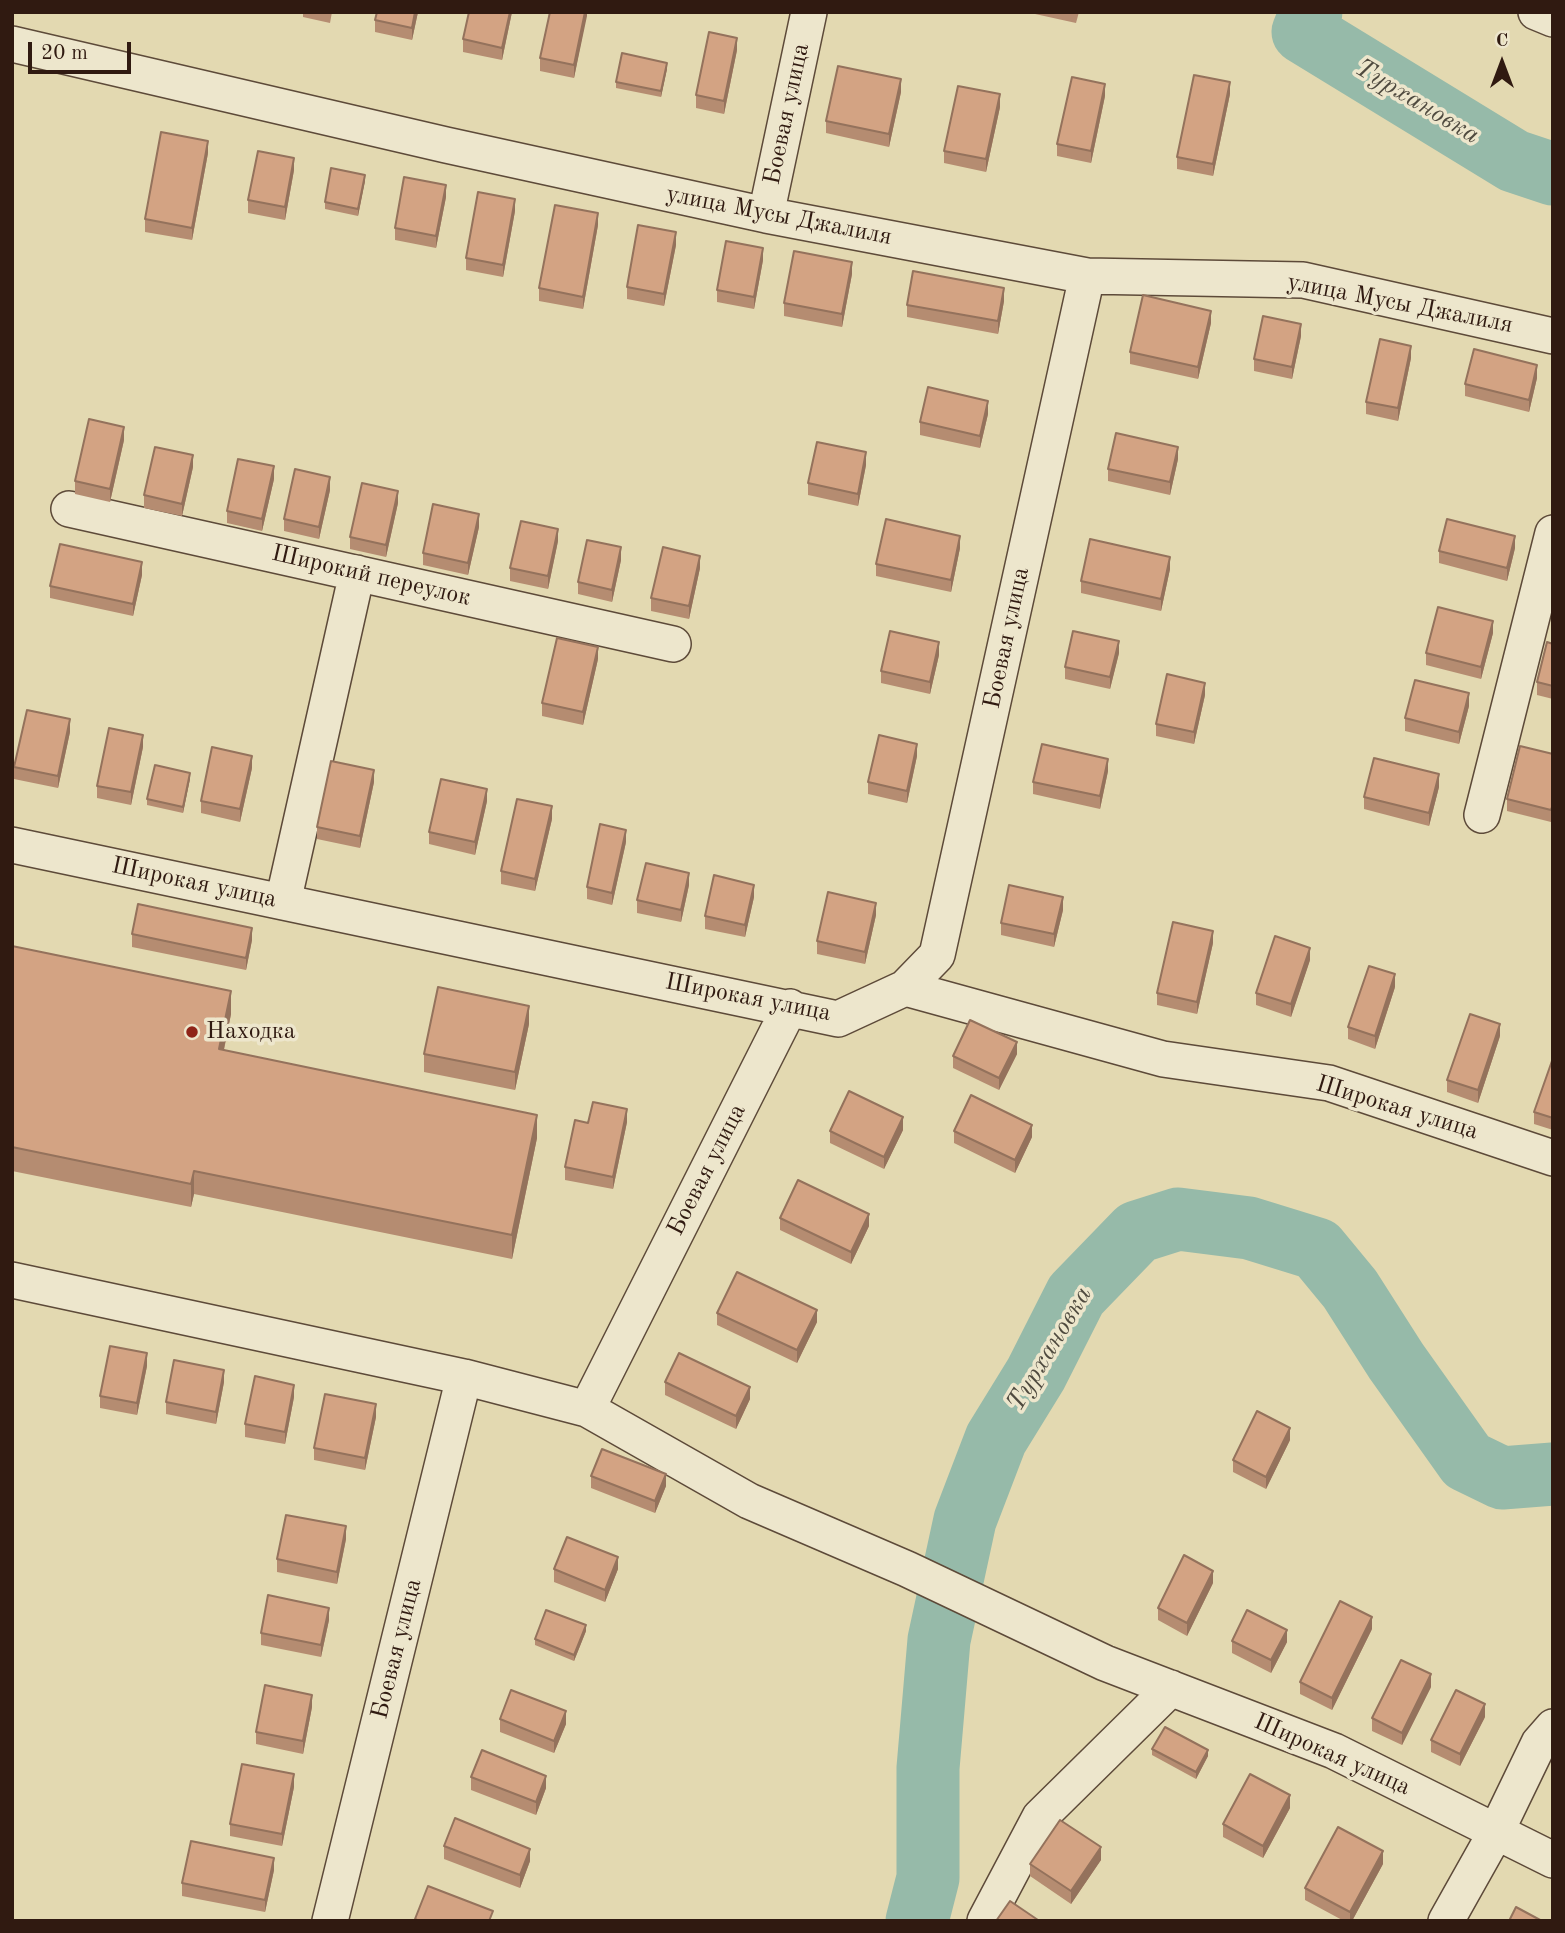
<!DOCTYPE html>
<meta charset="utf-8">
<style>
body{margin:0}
#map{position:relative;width:1565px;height:1933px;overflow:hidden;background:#e3d9b1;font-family:"Old Standard TT",serif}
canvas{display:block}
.frame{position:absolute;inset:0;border:14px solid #301a11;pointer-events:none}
.north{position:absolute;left:1467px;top:28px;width:70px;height:70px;-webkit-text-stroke:5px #ede6cc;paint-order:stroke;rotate:0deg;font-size:19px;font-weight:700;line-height:28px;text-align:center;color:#301a11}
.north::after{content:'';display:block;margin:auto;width:24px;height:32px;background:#301a11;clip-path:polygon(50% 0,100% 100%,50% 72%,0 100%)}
.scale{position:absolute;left:28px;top:42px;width:103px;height:32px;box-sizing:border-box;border:4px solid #301a11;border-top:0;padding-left:9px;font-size:21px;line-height:24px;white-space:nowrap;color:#301a11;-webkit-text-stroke:5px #ede6cc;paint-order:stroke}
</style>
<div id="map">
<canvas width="1565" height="1933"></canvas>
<div class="frame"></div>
<div class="north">С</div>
<div class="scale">20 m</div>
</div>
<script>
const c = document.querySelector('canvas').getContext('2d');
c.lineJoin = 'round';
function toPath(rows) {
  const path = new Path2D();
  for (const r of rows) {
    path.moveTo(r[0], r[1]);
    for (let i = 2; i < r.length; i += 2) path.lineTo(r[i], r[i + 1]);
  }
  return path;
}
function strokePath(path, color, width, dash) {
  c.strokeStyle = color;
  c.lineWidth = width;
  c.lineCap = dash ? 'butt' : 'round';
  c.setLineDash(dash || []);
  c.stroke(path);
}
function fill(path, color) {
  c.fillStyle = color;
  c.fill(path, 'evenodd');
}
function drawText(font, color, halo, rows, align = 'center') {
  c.font = font + ' "Old Standard TT",serif';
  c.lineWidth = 7;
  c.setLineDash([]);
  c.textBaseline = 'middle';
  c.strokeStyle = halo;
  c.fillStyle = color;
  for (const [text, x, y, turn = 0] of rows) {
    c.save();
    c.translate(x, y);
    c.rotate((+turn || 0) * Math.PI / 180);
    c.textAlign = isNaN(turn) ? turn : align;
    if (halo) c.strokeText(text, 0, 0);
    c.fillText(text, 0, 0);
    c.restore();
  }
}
strokePath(toPath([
 [1311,12,1303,32,1514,161,1553,174],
 [917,1921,928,1878,928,1768,939,1640,965,1520,996,1439,1036,1374,1076,1295,1137,1232,1178,1219,1249,1228,1317,1249,1350,1289,1396,1361,1467,1461,1502,1478,1553,1474]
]), '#96baa9', 63);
const minor = toPath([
 [1536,12,1553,19],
 [12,44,446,145,766,215,1087,276,1303,280,1553,336],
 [766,215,809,12],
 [69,509,673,644],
 [1482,815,1553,533],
 [12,845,838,1019,905,988,1163,1059,1329,1083,1553,1158],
 [283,902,357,573],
 [905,988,937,955,1087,276],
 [12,1280,464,1377,587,1409,749,1501,907,1569,1105,1663,1334,1751,1553,1860],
 [587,1409,790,1007],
 [330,1921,464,1377],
 [985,1921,1040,1817,1171,1688],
 [1446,1921,1496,1832,1539,1743,1553,1727]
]);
strokePath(minor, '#5d4a39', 38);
strokePath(minor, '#ede6cc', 35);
fill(toPath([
 [303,12,332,12,330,23,303,17],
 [418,12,412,40,375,32,375,20],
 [512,12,502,60,463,52,463,39],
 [587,12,574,78,540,71,540,58],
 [1026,12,1079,12,1076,23],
 [737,50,724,114,696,108,696,95],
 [667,69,661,97,616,88,616,82],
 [901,92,889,147,826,133,826,121],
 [1230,94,1213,176,1177,169,1177,157],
 [1105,96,1091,163,1057,156,1057,144],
 [1000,107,986,172,944,163,944,151],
 [208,153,192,240,145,232,145,219],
 [294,170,285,220,248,213,248,200],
 [365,181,358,216,325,209,325,202],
 [446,197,436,248,395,240,395,228],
 [515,211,503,277,466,270,466,258],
 [598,225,583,309,539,301,539,288],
 [676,245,664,306,627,299,627,287],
 [763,260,754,309,717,302,717,290],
 [852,274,842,327,784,316,784,303],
 [1004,301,998,334,907,317,907,305],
 [1211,323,1198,379,1130,364,1130,352],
 [1301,336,1292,379,1254,371,1254,359],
 [1411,358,1398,421,1366,414,1366,402],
 [1537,378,1529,412,1465,396,1465,384],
 [988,414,980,448,920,435,920,422],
 [124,440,110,502,75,494,75,481],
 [1178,459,1170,495,1108,481,1108,469],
 [866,465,858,506,808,495,808,483],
 [193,467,182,516,144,508,144,495],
 [274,479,262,531,227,523,227,511],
 [330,490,319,539,284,531,284,519],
 [398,503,386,557,350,549,350,537],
 [479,527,468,575,423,565,423,553],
 [558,541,548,589,510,581,510,568],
 [960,548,951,592,876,576,876,564],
 [1515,548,1507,581,1439,563,1439,551],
 [621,560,612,602,578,594,578,582],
 [700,568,689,619,651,611,651,598],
 [1170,569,1161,611,1081,593,1081,581],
 [142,575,133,616,50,598,50,586],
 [1493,633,1481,679,1426,665,1426,653],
 [1553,644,1553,699,1537,695,1537,682],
 [1119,653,1110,689,1065,679,1065,667],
 [939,655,930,694,881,683,881,671],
 [598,659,583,725,542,716,542,703],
 [1205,695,1194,744,1156,736,1156,724],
 [1469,706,1459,744,1405,731,1405,718],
 [70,732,58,788,14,779,14,767],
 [143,747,131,805,97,798,97,786],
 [1553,754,1553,816,1551,822,1507,811,1507,799],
 [917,756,907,803,868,794,868,782],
 [252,768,240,822,201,813,201,801],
 [1108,771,1100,809,1033,794,1033,782],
 [190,779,183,813,147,805,147,799],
 [374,782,360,848,317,839,317,827],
 [1439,787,1429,826,1364,809,1364,797],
 [487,801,475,855,429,844,429,832],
 [552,819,535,891,501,884,501,871],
 [626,842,612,905,587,899,587,887],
 [689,885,681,922,637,913,637,900],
 [754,897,745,937,705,929,705,916],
 [1063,910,1054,947,1001,935,1001,923],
 [876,915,865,964,817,954,817,941],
 [132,934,252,940,246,970,132,947],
 [1213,943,1197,1014,1157,1005,1157,993],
 [12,946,231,1014,224,1050,537,1138,512,1259,194,1194,191,1207,12,1171],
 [1310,960,1291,1017,1256,1005,1256,993],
 [1395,987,1375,1049,1348,1039,1348,1027],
 [529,1024,515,1090,424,1072,424,1054],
 [1500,1036,1478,1103,1447,1092,1447,1080],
 [1017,1054,999,1090,953,1068,953,1056],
 [1553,1058,1553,1130,1534,1124,1534,1112],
 [627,1122,613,1189,565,1180,565,1167,588,1123],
 [903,1130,884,1169,830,1143,830,1131],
 [954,1131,1032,1137,1015,1173,954,1143],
 [780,1218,869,1226,851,1264,780,1230],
 [717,1313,817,1322,797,1363,717,1325],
 [147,1366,137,1415,100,1408,100,1396],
 [224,1382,216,1424,166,1414,166,1402],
 [665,1382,750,1399,736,1429,665,1395],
 [294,1397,285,1444,245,1437,245,1424],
 [376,1417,365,1470,314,1460,314,1448],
 [1290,1440,1266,1489,1233,1472,1233,1460],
 [591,1476,666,1486,655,1513,591,1488],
 [346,1539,337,1584,277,1572,277,1559],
 [554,1569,618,1569,605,1602,554,1582],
 [1213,1583,1187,1636,1158,1620,1158,1608],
 [329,1620,321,1657,261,1645,261,1633],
 [1372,1629,1332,1710,1300,1694,1300,1682],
 [586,1631,574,1661,535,1645,535,1639],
 [1232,1641,1287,1642,1271,1673,1232,1653],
 [1431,1687,1402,1745,1372,1731,1372,1718],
 [312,1707,303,1754,256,1744,256,1732],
 [1485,1717,1460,1766,1431,1752,1431,1740],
 [500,1719,566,1724,554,1753,500,1732],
 [1152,1749,1208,1756,1196,1779,1152,1755],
 [471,1777,546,1788,536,1815,471,1790],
 [294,1787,282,1846,230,1836,230,1824],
 [1290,1808,1263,1858,1223,1837,1223,1824],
 [444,1846,530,1861,520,1888,444,1859],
 [1101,1860,1071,1904,1030,1876,1030,1864],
 [1383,1864,1352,1921,1344,1921,1305,1900,1305,1888],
 [274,1870,265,1912,182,1896,182,1883]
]), '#b58c71');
fill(toPath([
 [415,12,418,12,412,40,412,28],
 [510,12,512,12,502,60,502,48],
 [585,12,587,12,587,16,574,78,574,65],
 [737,38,737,50,724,114,724,101],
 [667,63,667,69,661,97,661,91],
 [901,79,901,92,889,147,889,134],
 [1230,82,1230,94,1213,176,1213,164],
 [1105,84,1105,96,1091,163,1091,151],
 [1000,94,1000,107,986,172,986,159],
 [208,141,208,153,192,240,192,228],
 [294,158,294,170,285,220,285,207],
 [365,175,365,181,358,216,358,209],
 [446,185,446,197,436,248,436,236],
 [515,199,515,211,503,277,503,265],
 [598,213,598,225,583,309,583,297],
 [676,232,676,245,664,306,664,294],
 [763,248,763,260,754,309,754,297],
 [852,262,852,274,842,327,842,314],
 [1004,288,1004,301,998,334,998,321],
 [1211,311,1211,323,1198,379,1198,367],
 [1301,324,1301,336,1292,379,1292,367],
 [1411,346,1411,358,1398,421,1398,408],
 [1537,365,1537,378,1529,412,1529,400],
 [988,401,988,414,980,448,980,436],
 [124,427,124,440,110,502,110,489],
 [1178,447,1178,459,1170,495,1170,482],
 [866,452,866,465,858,506,858,494],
 [193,455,193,467,182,516,182,504],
 [274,466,274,479,262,531,262,519],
 [330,477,330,490,319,539,319,527],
 [398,491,398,503,386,557,386,545],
 [479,514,479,527,468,575,468,563],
 [558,529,558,541,548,589,548,576],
 [960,536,960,548,951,592,951,580],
 [1515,536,1515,548,1507,581,1507,568],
 [621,547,621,560,612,602,612,590],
 [700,556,700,568,689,619,689,606],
 [1170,557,1170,569,1161,611,1161,599],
 [142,562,142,575,133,616,133,604],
 [1493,621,1493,633,1481,679,1481,667],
 [1119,641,1119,653,1110,689,1110,677],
 [939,642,939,655,930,694,930,682],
 [598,647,598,659,583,725,583,712],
 [1205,683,1205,695,1194,744,1194,732],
 [1469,693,1469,706,1459,744,1459,732],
 [70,719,70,732,58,788,58,776],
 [143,735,143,747,131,805,131,792],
 [917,744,917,756,907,803,907,791],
 [252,756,252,768,240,822,240,809],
 [1108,759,1108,771,1100,809,1100,796],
 [374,770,374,782,360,848,360,836],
 [190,773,190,779,183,813,183,807],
 [1439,774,1439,787,1429,826,1429,813],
 [487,789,487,801,475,855,475,842],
 [1553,804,1553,816,1551,822,1551,810],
 [552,806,552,819,535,891,535,879],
 [626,830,626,842,612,905,612,893],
 [689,873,689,885,681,922,681,910],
 [754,885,754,897,745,937,745,925],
 [1063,897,1063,910,1054,947,1054,934],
 [876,903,876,915,865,964,865,952],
 [252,928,252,940,246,970,246,958],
 [1213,931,1213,943,1197,1014,1197,1002],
 [1310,948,1310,960,1291,1017,1291,1004],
 [1395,974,1395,987,1375,1049,1375,1036],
 [231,991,231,1014,219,1073,219,1049],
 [529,1006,529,1024,515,1090,515,1072],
 [1500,1024,1500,1036,1478,1103,1478,1090],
 [1017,1042,1017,1054,999,1090,999,1078],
 [627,1109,627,1122,613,1189,613,1177],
 [537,1115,537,1138,512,1259,512,1235],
 [903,1117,903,1130,884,1169,884,1157],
 [1032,1125,1032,1137,1015,1173,1015,1160],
 [194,1171,194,1194,191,1207,191,1184],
 [869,1214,869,1226,851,1264,851,1252],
 [817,1310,817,1322,797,1363,797,1350],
 [147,1353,147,1366,137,1415,137,1403],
 [224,1370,224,1382,216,1424,216,1412],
 [294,1385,294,1397,285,1444,285,1432],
 [750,1387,750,1399,736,1429,736,1416],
 [376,1404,376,1417,365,1470,365,1458],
 [1290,1428,1290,1440,1266,1489,1266,1477],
 [666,1474,666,1486,655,1513,655,1501],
 [346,1526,346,1539,337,1584,337,1572],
 [618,1557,618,1569,605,1602,605,1590],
 [1213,1571,1213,1583,1187,1636,1187,1623],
 [329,1608,329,1620,321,1657,321,1645],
 [1372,1617,1372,1629,1332,1710,1332,1698],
 [586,1625,586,1631,574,1661,574,1655],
 [1287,1630,1287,1642,1271,1673,1271,1660],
 [1431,1674,1431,1687,1402,1745,1402,1733],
 [312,1695,312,1707,303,1754,303,1741],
 [1485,1704,1485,1717,1460,1766,1460,1754],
 [566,1711,566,1724,554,1753,554,1741],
 [1208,1750,1208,1756,1196,1779,1196,1772],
 [294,1774,294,1787,282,1846,282,1834],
 [546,1776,546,1788,536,1815,536,1802],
 [1290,1795,1290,1808,1263,1858,1263,1846],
 [1101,1847,1101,1860,1071,1904,1071,1891],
 [530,1849,530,1861,520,1888,520,1875],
 [1383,1851,1383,1864,1352,1921,1350,1921,1350,1912],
 [274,1858,274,1870,265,1912,265,1900]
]), '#94725c');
const building = toPath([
 [377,12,415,12,412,28,375,20,377,12],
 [469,12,510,12,502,48,463,39,469,12],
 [550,12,585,12,574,65,540,58,550,12],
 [709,32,737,38,724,101,696,95,709,32],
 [622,53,667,63,661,91,616,82,622,53],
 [838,66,901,79,889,134,826,121,838,66],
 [1194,75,1230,82,1213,164,1177,157,1194,75],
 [1072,77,1105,84,1091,151,1057,144,1072,77],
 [958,86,1000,94,986,159,944,151,958,86],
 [161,132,208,141,192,228,145,219,161,132],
 [258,151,294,158,285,207,248,200,258,151],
 [331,168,365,175,358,209,325,202,331,168],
 [404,177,446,185,436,236,395,228,404,177],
 [478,192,515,199,503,265,466,258,478,192],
 [555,205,598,213,583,297,539,288,555,205],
 [638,225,676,232,664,294,627,287,638,225],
 [726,241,763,248,754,297,717,290,726,241],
 [794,251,852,262,842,314,784,303,794,251],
 [913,271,1004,288,998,321,907,305,913,271],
 [1143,295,1211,311,1198,367,1130,352,1143,295],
 [1263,316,1301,324,1292,367,1254,359,1263,316],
 [1380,339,1411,346,1398,408,1366,402,1380,339],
 [1474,349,1537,365,1529,400,1465,384,1474,349],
 [928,387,988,401,980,436,920,422,928,387],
 [89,419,124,427,110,489,75,481,89,419],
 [1116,433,1178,447,1170,482,1108,469,1116,433],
 [817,442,866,452,858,494,808,483,817,442],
 [155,447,193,455,182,504,144,495,155,447],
 [238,459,274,466,262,519,227,511,238,459],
 [295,469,330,477,319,527,284,519,295,469],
 [362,483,398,491,386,545,350,537,362,483],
 [433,504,479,514,468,563,423,553,433,504],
 [886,519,960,536,951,580,876,564,886,519],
 [1447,519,1515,536,1507,568,1439,551,1447,519],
 [521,521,558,529,548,576,510,568,521,521],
 [1090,539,1170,557,1161,599,1081,581,1090,539],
 [587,540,621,547,612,590,578,582,587,540],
 [60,544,142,562,133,604,50,586,60,544],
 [663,547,700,556,689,606,651,598,663,547],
 [1438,607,1493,621,1481,667,1426,653,1438,607],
 [890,631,939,642,930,682,881,671,890,631],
 [1073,631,1119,641,1110,677,1065,667,1073,631],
 [557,638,598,647,583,712,542,703,557,638],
 [1547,642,1553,644,1553,686,1537,682,1547,642],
 [1167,674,1205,683,1194,732,1156,724,1167,674],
 [1415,680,1469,693,1459,732,1405,718,1415,680],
 [27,710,70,719,58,776,14,767,27,710],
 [109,728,143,735,131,792,97,786,109,728],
 [879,735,917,744,907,791,868,782,879,735],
 [1042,744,1108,759,1100,796,1033,782,1042,744],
 [1520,746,1553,754,1553,804,1551,810,1507,799,1520,746],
 [212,747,252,756,240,809,201,801,212,747],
 [1374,758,1439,774,1429,813,1364,797,1374,758],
 [331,761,374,770,360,836,317,827,331,761],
 [155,765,190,773,183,807,147,799,155,765],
 [441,779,487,789,475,842,429,832,441,779],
 [517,799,552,806,535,879,501,871,517,799],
 [600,824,626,830,612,893,587,887,600,824],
 [646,863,689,873,681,910,637,900,646,863],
 [714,875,754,885,745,925,705,916,714,875],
 [1009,885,1063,897,1054,934,1001,923,1009,885],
 [828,892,876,903,865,952,817,941,828,892],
 [138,904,252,928,246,958,132,934,138,904],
 [1173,922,1213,931,1197,1002,1157,993,1173,922],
 [1275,936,1310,948,1291,1004,1256,993,1275,936],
 [12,946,231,991,219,1049,537,1115,512,1235,194,1171,191,1184,12,1147,12,946],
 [1369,966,1395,974,1375,1036,1348,1027,1369,966],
 [438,987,529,1006,515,1072,424,1054,438,987],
 [1470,1014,1500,1024,1478,1090,1447,1080,1470,1014],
 [970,1020,1017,1042,999,1078,953,1056,970,1020],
 [1553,1058,1553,1118,1534,1112,1553,1058],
 [849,1091,903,1117,884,1157,830,1131,849,1091],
 [971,1095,1032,1125,1015,1160,954,1131,971,1095],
 [593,1102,627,1109,613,1177,565,1167,575,1120,588,1123,593,1102],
 [798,1180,869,1214,851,1252,780,1218,798,1180],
 [737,1272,817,1310,797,1350,717,1313,737,1272],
 [110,1346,147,1353,137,1403,100,1396,110,1346],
 [679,1353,750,1387,736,1416,665,1382,679,1353],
 [174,1360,224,1370,216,1412,166,1402,174,1360],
 [255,1376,294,1385,285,1432,245,1424,255,1376],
 [325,1394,376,1404,365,1458,314,1448,325,1394],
 [1257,1411,1290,1428,1266,1477,1233,1460,1257,1411],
 [602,1449,666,1474,655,1501,591,1476,602,1449],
 [286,1515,346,1526,337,1572,277,1559,286,1515],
 [567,1537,618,1557,605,1590,554,1569,567,1537],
 [1184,1555,1213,1571,1187,1623,1158,1608,1184,1555],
 [268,1595,329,1608,321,1645,261,1633,268,1595],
 [1340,1601,1372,1617,1332,1698,1300,1682,1340,1601],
 [546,1610,586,1625,574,1655,535,1639,546,1610],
 [1247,1610,1287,1630,1271,1660,1232,1641,1247,1610],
 [1401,1660,1431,1674,1402,1733,1372,1718,1401,1660],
 [265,1685,312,1695,303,1741,256,1732,265,1685],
 [511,1690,566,1711,554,1741,500,1719,511,1690],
 [1456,1690,1485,1704,1460,1754,1431,1740,1456,1690],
 [1165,1727,1208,1750,1196,1772,1152,1749,1165,1727],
 [482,1750,546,1776,536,1802,471,1777,482,1750],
 [242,1764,294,1774,282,1834,230,1824,242,1764],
 [1250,1774,1290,1795,1263,1846,1223,1824,1250,1774],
 [455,1818,530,1849,520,1875,444,1846,455,1818],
 [1060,1820,1101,1847,1071,1891,1030,1864,1060,1820],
 [1338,1827,1383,1851,1350,1912,1305,1888,1338,1827],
 [191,1841,274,1858,265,1900,182,1883,191,1841],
 [428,1886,493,1911,489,1921,419,1921,415,1919,428,1886],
 [1010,1901,1038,1920,1038,1921,996,1921,1010,1901],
 [1516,1907,1542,1921,1509,1921,1516,1907]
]);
fill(building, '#d3a383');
strokePath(building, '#94725c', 2);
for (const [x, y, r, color] of [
 [192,1032,7,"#8f2418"]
]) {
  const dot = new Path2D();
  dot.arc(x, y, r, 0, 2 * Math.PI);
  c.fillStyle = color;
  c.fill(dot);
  strokePath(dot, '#ede6cc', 2.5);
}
drawText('24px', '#301a11', '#ede6cc', [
 ["Боевая улица",787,114,-78],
 ["улица Мусы Джалиля",779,216,11],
 ["улица Мусы Джалиля",1400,304,11],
 ["Широкий переулок",371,576,13],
 ["Боевая улица",1007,638,-78],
 ["Широкая улица",194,883,12],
 ["Широкая улица",748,998,11],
 ["Широкая улица",1397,1108,17],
 ["Боевая улица",707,1170,-63],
 ["Боевая улица",397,1649,-76],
 ["Широкая улица",1332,1755,24]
]);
drawText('24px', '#301a11', '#ede6cc', [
 ["Находка",206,1032]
], 'left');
drawText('italic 26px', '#4f4a3f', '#ede6cc', [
 ["Турхановка",1417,102,31],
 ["Турхановка",1050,1349,-59]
]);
</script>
